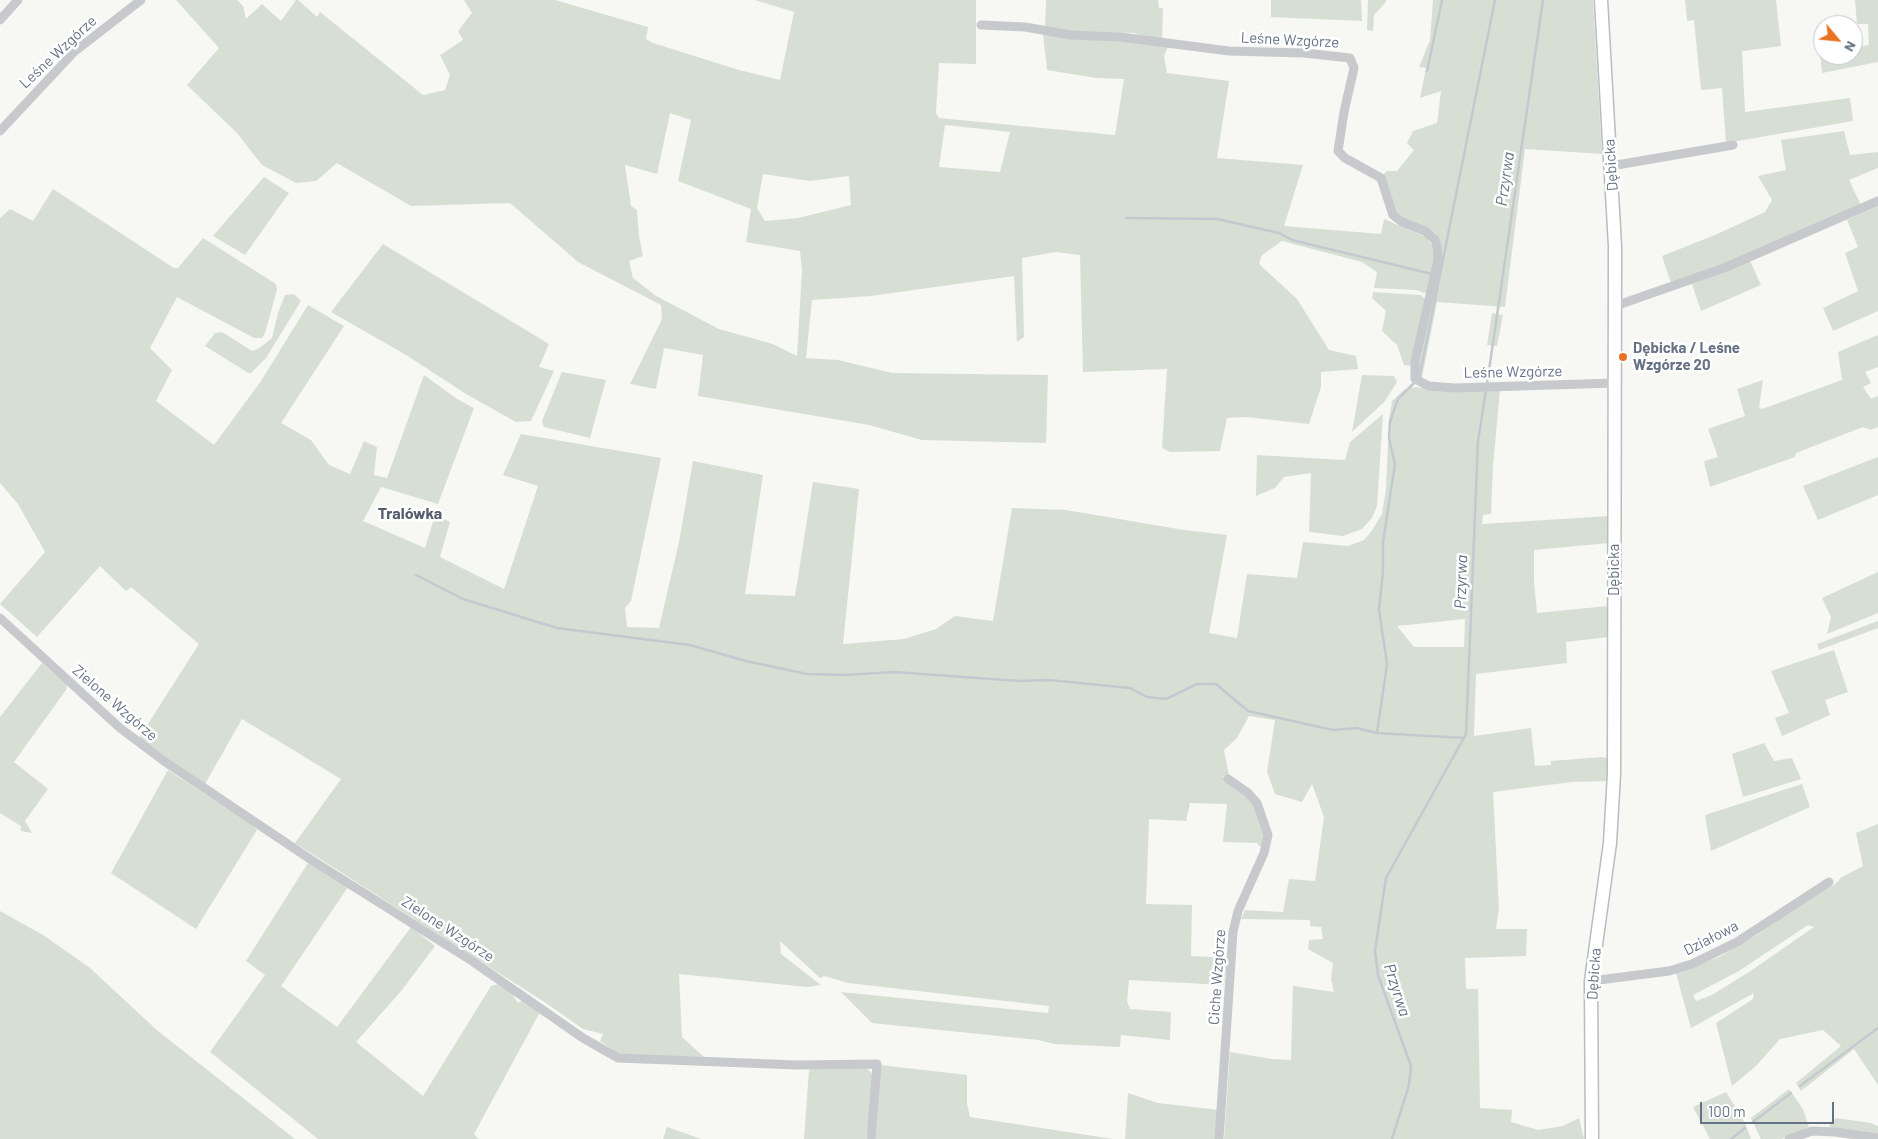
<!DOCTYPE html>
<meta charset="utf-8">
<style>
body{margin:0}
#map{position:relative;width:1878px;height:1139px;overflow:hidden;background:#f7f7f4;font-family:Barlow,sans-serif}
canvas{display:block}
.north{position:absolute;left:1813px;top:15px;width:50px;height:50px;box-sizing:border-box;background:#fff;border:1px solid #c1c7cf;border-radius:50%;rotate:118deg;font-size:14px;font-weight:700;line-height:20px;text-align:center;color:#657286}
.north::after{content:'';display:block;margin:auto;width:18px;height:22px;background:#e97122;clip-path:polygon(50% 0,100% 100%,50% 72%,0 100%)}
.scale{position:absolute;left:1700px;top:1102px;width:134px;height:22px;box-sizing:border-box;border:2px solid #657286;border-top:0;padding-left:6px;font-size:15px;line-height:18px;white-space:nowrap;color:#657286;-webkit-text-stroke:4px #fff;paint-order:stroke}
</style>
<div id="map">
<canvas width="1878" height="1139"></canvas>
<div class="north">N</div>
<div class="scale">100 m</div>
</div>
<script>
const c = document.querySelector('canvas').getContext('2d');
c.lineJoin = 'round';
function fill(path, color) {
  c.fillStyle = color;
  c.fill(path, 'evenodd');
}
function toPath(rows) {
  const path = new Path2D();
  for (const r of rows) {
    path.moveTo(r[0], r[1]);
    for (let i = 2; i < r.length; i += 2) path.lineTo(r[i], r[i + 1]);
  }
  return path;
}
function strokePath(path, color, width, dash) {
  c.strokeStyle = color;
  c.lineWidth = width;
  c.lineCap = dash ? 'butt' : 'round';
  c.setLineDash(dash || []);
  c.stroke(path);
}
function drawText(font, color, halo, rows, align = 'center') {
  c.font = font + ' Barlow,sans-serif';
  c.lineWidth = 5;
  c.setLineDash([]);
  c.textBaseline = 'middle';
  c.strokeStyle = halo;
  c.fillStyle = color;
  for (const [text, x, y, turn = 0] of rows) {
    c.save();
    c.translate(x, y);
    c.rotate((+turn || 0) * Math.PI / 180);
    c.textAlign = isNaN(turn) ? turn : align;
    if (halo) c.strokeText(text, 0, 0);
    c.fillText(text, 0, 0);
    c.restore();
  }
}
fill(toPath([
 [176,0,237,0,243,6,246,19,262,4,281,21,296,0,298,0,317,17,320,12,423,95,445,90,450,75,440,55,463,40,458,31,472,13,464,0,555,0,648,27,646,39,653,43,739,70,780,80,794,12,755,0,976,0,976,64,939,63,936,113,939,118,1115,135,1124,79,1096,78,1047,70,1043,34,1136,41,1168,47,1164,56,1167,73,1229,81,1217,158,1303,165,1284,226,1381,234,1384,219,1426,237,1434,248,1434,272,1428,294,1416,290,1374,288,1377,272,1362,262,1282,241,1262,255,1259,264,1297,299,1329,350,1356,356,1358,369,1321,372,1321,387,1309,424,1245,417,1227,418,1220,451,1170,452,1162,448,1167,369,1083,372,1080,255,1056,252,1022,258,1024,337,1017,342,1014,276,871,296,812,300,806,358,838,360,892,373,1048,375,1046,443,922,440,869,425,698,396,703,355,664,348,656,389,630,384,662,319,661,305,578,262,510,203,411,206,337,163,316,181,296,183,262,165,237,133,187,85,219,48],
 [670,113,691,120,678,181,751,209,746,242,800,251,802,270,797,356,773,344,719,329,656,296,633,278,629,261,643,256,639,236,637,210,631,206,625,165,657,174],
 [945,125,1010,132,1000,172,939,167],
 [763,174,810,181,849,176,851,205,798,218,765,221,757,208],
 [1046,0,1158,0,1159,8,1163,8,1162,41,1133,33,1058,31,1045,27],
 [1271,0,1361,0,1362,21,1271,17],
 [1368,0,1386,0,1386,2,1374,15,1373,31,1367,30],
 [1433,0,1593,0,1602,154,1525,149,1505,307,1437,302,1422,377,1424,380,1421,381,1416,373,1441,247,1393,210,1389,188,1383,175,1387,171,1397,171,1414,150,1407,143,1413,131,1437,123,1441,91,1420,98,1426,68,1419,67,1430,40],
 [1685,0,1776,0,1781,46,1742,51,1745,112,1850,98,1853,121,1726,143,1722,88,1701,90,1694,20,1687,21],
 [1855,0,1878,0,1878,62,1822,73,1820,52,1823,52,1823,55,1853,55,1853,48,1869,45,1868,24,1857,24],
 [1844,131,1850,155,1878,152,1878,168,1849,180,1861,205,1729,263,1671,283,1662,256,1715,235,1765,212,1772,200,1758,176,1786,170,1781,140],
 [264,177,289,193,245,255,213,236],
 [53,189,174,268,178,268,203,238,276,284,277,290,265,333,262,338,254,338,177,297,150,348,172,370,156,401,214,445,261,381,308,305,344,326,281,423,311,440,329,465,350,474,364,441,377,447,374,475,387,478,424,375,457,399,474,408,438,504,381,487,363,521,425,548,435,515,450,522,440,557,504,589,538,486,503,475,521,434,661,458,631,601,625,608,627,627,659,628,679,542,693,461,763,475,745,594,795,596,813,482,859,489,843,644,904,639,936,629,955,616,993,621,1012,508,1066,510,1184,530,1227,535,1209,633,1237,638,1247,574,1297,578,1303,542,1348,546,1364,540,1371,532,1382,514,1386,489,1389,419,1392,401,1405,389,1416,387,1447,391,1500,390,1493,466,1491,514,1483,515,1482,524,1609,516,1609,543,1534,550,1534,581,1537,613,1608,606,1608,637,1566,642,1567,663,1476,674,1474,736,1531,728,1535,766,1551,765,1551,761,1603,757,1609,759,1609,781,1572,782,1493,792,1499,908,1496,929,1527,929,1526,956,1465,958,1466,989,1478,989,1480,1108,1512,1110,1511,1122,1538,1130,1563,1126,1579,1118,1584,1139,1224,1139,1230,1052,1272,1059,1291,1060,1293,986,1334,992,1331,979,1333,963,1308,949,1309,940,1323,939,1321,927,1310,926,1310,920,1241,919,1245,910,1283,912,1289,879,1315,881,1324,817,1312,784,1302,802,1275,794,1267,772,1275,720,1249,716,1237,738,1224,750,1229,776,1223,776,1231,787,1252,801,1266,838,1260,847,1257,843,1223,842,1227,804,1190,803,1186,821,1149,819,1146,904,1192,905,1191,956,1227,958,1224,985,1129,980,1127,1001,1130,1009,1171,1012,1170,1040,1121,1035,1120,1047,1054,1044,1038,1040,872,1023,841,992,1048,1013,1049,1006,848,983,824,976,820,978,780,941,781,954,821,985,807,987,679,974,682,1037,704,1057,621,1056,600,1041,603,1034,583,1029,546,1003,295,843,341,779,242,719,205,784,139,738,199,644,131,587,126,591,100,566,37,637,0,604,45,552,18,504,0,483,0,218,10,209,33,221],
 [1465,619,1464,647,1414,647,1397,626],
 [1878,206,1878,311,1833,331,1823,308,1858,291,1845,253,1858,247,1847,220],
 [383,244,549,344,539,367,554,371,531,421,516,422,466,394,406,355,331,312],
 [1750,261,1761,285,1701,311,1692,284],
 [1373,292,1421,295,1427,301,1412,366,1404,365,1397,345,1382,331,1386,311,1372,298],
 [294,294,301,301,266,358,250,374,205,346,215,333,222,332,252,351,258,349,272,338,278,313,285,295],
 [1492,313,1503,315,1497,346,1487,345],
 [1878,335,1878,367,1865,372,1871,383,1863,387,1871,399,1878,396,1878,427,1871,430,1863,427,1796,453,1795,457,1710,487,1704,461,1718,457,1708,429,1745,416,1737,389,1763,380,1759,407,1762,409,1842,380,1838,352],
 [562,372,606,380,590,438,544,427,542,421],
 [1362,375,1394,376,1397,382,1385,401,1352,432],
 [1383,414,1377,506,1372,518,1362,529,1343,536,1309,532,1311,473,1284,477,1275,488,1256,496,1257,455,1345,460,1350,442],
 [1878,457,1878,495,1818,520,1803,486],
 [1878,572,1878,613,1827,634,1831,617,1822,598],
 [1878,621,1878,628,1819,650,1817,644],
 [1834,650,1848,692,1825,700,1830,715,1782,736,1775,718,1789,713,1771,671],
 [42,663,67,685,66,690,14,762,48,789,25,821,32,833,21,831,21,826,0,813,0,717],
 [1764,743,1774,761,1792,758,1801,779,1743,797,1732,754],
 [168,770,252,825,257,830,196,929,111,873],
 [1802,784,1810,807,1711,851,1705,815],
 [1878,824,1878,1085,1854,1049,1801,1091,1796,1083,1841,1046,1823,1030,1780,1039,1756,1066,1732,1086,1716,1023,1753,999,1754,993,1691,1028,1676,973,1719,957,1757,935,1817,892,1834,885,1842,877,1863,866,1856,833],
 [1808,925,1814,927,1752,970,1712,995,1696,1001,1693,995,1739,971],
 [308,863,348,887,281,986,337,1027,411,927,435,946,402,990,356,1042,423,1096,491,986,499,984,510,991,518,1003,523,1000,540,1012,474,1134,479,1139,318,1139,210,1052,265,975,246,961],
 [0,911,43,935,90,968,158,1031,295,1139,0,1139],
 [880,1065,967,1075,967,1104,970,1117,1113,1139,874,1139],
 [812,1068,867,1068,872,1074,873,1085,866,1139,804,1139,809,1070],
 [1789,1089,1803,1109,1809,1127,1781,1139,1761,1139,1751,1118],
 [1726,1092,1745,1123,1751,1139,1710,1139,1693,1107],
 [1128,1093,1158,1103,1219,1110,1216,1139,1125,1139],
 [1836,1118,1871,1123,1878,1126,1878,1135,1829,1127,1831,1122],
 [667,1127,701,1139,663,1139]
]), '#d7dfd5');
strokePath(toPath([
 [1427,71,1442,0],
 [1126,218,1217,219,1279,233,1292,240,1432,274],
 [1419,379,1495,0],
 [1415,382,1398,399,1390,422,1389,438,1395,464,1383,542,1383,571,1379,610,1387,664,1377,733,1464,738],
 [1487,384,1543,0],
 [416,575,463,599,557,628,690,645,746,661,807,674,845,675,894,672,1019,681,1049,680,1130,688,1147,697,1166,699,1197,684,1216,684,1248,711,1333,730,1356,728,1377,733],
 [1800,1086,1878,1028],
 [1753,1122,1791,1093],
 [1392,1139,1409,1085,1411,1066,1378,975,1375,951,1386,878,1466,734,1478,441,1486,390],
 [1731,1139,1745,1128]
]), '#c2cad0', 2.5);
const secondary = toPath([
 [1592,1139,1591,981,1610,843,1614,774,1615,246,1601,0]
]);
strokePath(secondary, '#b9bcc2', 15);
strokePath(toPath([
 [0,20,18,0],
 [981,25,1025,27,1071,35,1120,37,1229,51,1304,53,1350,58,1354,68,1344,112,1338,151,1345,158,1381,178,1393,215,1402,222,1425,231,1435,240,1437,246,1438,260,1415,361,1415,379,1429,386,1455,388,1615,383],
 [0,131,74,52,141,0],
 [1611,166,1733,145],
 [1615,306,1724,268,1878,201],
 [0,618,120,728,164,761,313,861,472,961,583,1038,618,1058,797,1065,877,1064,871,1139],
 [1591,981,1669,971,1692,964,1737,942,1829,882],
 [1219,1139,1233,932,1238,911,1264,853,1268,835,1257,803,1248,793,1228,779],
 [1789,1139,1812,1131,1835,1132,1878,1138]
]), '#c7c9cd', 9);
strokePath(secondary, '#fff', 12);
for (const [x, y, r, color] of [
 [1623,357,5,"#e97122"]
]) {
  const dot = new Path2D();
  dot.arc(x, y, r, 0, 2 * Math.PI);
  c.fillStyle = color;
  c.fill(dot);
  strokePath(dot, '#fff', 2);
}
drawText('15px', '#657286', '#fff', [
 ["Leśne Wzgórze",1290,40,3],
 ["Leśne Wzgórze",58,52,-43],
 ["Dębicka",1611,165,-94],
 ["Leśne Wzgórze",1513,372,-1],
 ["Dębicka",1614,570,-90],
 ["Zielone Wzgórze",115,703,41],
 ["Zielone Wzgórze",448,929,33],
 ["Działowa",1711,938,-27],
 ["Dębicka",1594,974,-86],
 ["Ciche Wzgórze",1217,977,-86]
]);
drawText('bold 15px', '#657286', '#fff', [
 ["Dębicka / Leśne",1633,348],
 ["Wzgórze 20",1633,365]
], 'left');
drawText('italic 16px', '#617382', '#fff', [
 ["Przyrwa",1505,179,-82],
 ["Przyrwa",1461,582,-88],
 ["Przyrwa",1397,990,72]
]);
drawText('bold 16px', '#535c6b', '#fff', [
 ["Tralówka",410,514]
]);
</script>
